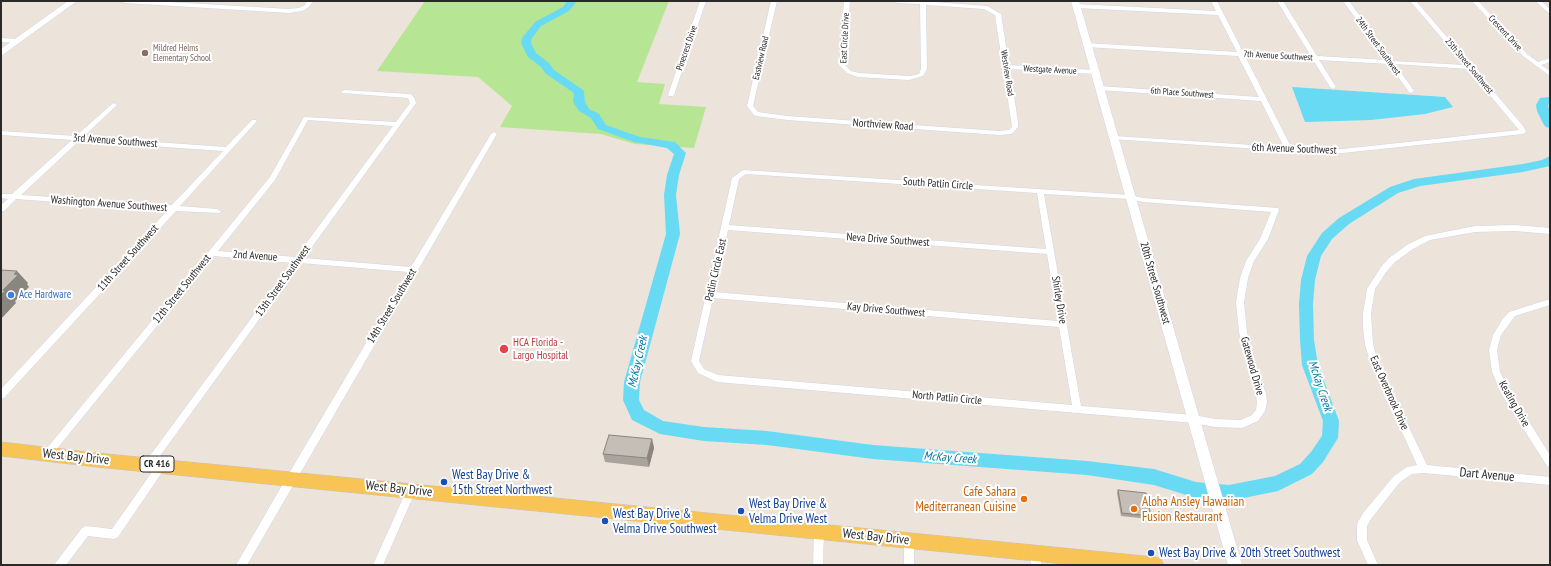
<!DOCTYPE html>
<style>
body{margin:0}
#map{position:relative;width:1551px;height:566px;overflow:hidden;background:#ece3da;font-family:"PT Sans Narrow",sans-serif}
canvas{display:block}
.frame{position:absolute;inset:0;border:2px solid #292929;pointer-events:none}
</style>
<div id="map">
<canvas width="1551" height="566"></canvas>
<div class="frame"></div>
</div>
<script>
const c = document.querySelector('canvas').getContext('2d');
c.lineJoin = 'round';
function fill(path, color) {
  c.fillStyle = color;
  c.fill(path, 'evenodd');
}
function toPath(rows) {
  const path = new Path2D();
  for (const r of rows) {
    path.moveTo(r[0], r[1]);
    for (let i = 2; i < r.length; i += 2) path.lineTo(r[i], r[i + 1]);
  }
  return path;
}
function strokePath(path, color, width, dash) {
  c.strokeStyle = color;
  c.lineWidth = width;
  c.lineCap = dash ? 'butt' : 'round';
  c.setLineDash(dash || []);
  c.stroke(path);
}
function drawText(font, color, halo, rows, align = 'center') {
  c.font = font + ' "PT Sans Narrow",sans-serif';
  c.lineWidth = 4;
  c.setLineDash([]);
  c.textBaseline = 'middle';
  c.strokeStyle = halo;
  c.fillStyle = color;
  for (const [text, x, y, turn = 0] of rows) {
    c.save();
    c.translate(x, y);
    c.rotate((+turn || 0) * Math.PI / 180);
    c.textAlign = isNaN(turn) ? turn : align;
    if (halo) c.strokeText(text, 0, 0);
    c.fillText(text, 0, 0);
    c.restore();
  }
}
fill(toPath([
 [425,1,669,1,637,82,665,84,659,104,706,107,694,148,635,144,601,134,500,127,512,106,478,77,377,71]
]), '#b6e694');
fill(toPath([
 [1292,87,1445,97,1453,107,1425,114,1371,120,1305,122]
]), '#68daf4');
fill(toPath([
 [567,1,577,1,569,11,541,26,532,38,531,43,536,53,549,63,554,70,583,90,584,92,585,102,589,109,599,114,606,125,640,137,675,142,686,153,679,175,676,195,680,234,640,382,639,400,644,410,663,421,704,427,767,431,873,445,1087,461,1154,469,1196,482,1229,485,1275,476,1300,464,1311,452,1322,436,1323,421,1302,365,1300,340,1299,304,1301,280,1307,256,1322,233,1339,218,1390,187,1414,179,1523,164,1542,160,1550,156,1550,166,1523,172,1420,186,1398,193,1349,224,1332,239,1321,256,1315,280,1313,304,1314,340,1318,365,1339,421,1338,438,1323,462,1312,474,1278,491,1229,501,1196,498,1154,485,1087,475,873,459,767,445,704,441,660,434,632,420,623,400,624,382,666,234,664,195,667,175,674,154,667,148,634,142,598,129,591,118,579,111,573,102,574,93,546,74,541,67,528,57,521,43,522,38,535,22,563,7,567,1],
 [1550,97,1550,103,1548,105,1550,114,1550,128,1546,127,1544,125,1537,111,1536,105,1540,98,1550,97]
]), '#68daf4');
const minor = toPath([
 [122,1,152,1,289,9,299,8,305,5,307,1,313,1,309,7,302,11,289,13,125,3,122,1],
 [700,1,706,1,674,95,673,96,669,96,668,95,700,1],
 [771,1,777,1,753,106,758,112,787,116,999,131,1009,130,1012,127,995,15,984,9,926,5,927,69,923,76,909,80,858,77,847,73,839,65,844,1,850,1,845,65,851,71,859,73,909,76,919,74,921,69,920,4,897,3,894,1,921,1,987,6,1001,14,1009,65,1094,70,1097,72,1094,74,1010,69,1018,122,1018,127,1013,133,1011,134,999,135,787,120,756,116,754,115,747,106,771,1],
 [1211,1,1217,1,1243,52,1311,56,1277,1,1283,1,1317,56,1386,60,1343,1,1349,1,1392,61,1465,65,1410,1,1416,1,1524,127,1526,132,1523,134,1333,154,1112,139,1111,138,1114,136,1284,147,1261,101,1099,90,1096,88,1099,86,1259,97,1238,56,1086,47,1083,45,1086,43,1237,52,1218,15,1076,8,1073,6,1076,4,1216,11,1211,1],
 [1245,56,1313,60,1330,87,1333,89,1336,87,1319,60,1389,64,1409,92,1411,93,1414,91,1395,64,1468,69,1519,130,1333,150,1291,147,1245,56],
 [1472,1,1478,1,1527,54,1538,62,1550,58,1550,62,1541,65,1550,71,1550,76,1523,56,1472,1],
 [1535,1,1541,1,1550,9,1550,14,1535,1],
 [1,38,17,39,20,41,17,43,1,42,1,38],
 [344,90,410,94,412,95,415,99,416,103,304,258,411,267,491,134,494,132,497,134,247,565,236,565,288,475,408,272,300,263,152,467,149,468,146,467,144,464,146,461,292,263,214,256,51,456,48,457,45,456,43,453,270,177,304,117,396,122,410,103,408,98,342,93,341,92,344,90],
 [308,120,393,126,296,257,218,251,275,180,308,120],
 [114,103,117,105,116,106,83,137,226,147,252,120,256,120,257,121,180,206,217,209,221,211,220,213,176,211,4,398,1,399,1,389,168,210,16,199,4,211,1,211,1,205,8,199,1,198,1,194,12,194,72,140,1,135,1,131,76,136,112,104,114,103],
 [79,141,223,151,172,205,21,195,79,141],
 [743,170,1130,195,1143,198,1278,208,1279,210,1268,239,1254,261,1248,278,1244,302,1247,332,1253,358,1266,394,1267,402,1265,411,1258,421,1242,428,1215,427,1194,423,717,382,698,373,691,361,732,178,743,170],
 [746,174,1037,193,1046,249,729,225,739,179,746,174],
 [1044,194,1130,199,1143,202,1271,212,1260,239,1246,261,1240,278,1236,302,1239,332,1245,358,1256,394,1257,402,1256,410,1252,415,1241,420,1215,419,1194,415,1081,406,1044,194],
 [728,230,1047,254,1058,321,714,292,728,230],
 [713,298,1059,327,1072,405,718,375,704,369,699,361,713,298],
 [1515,225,1550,228,1550,234,1515,231,1475,232,1430,240,1413,249,1395,262,1387,271,1375,289,1371,313,1373,344,1378,362,1427,465,1550,477,1550,485,1424,473,1412,474,1400,482,1371,519,1367,526,1367,540,1378,565,1368,565,1357,540,1357,525,1358,522,1363,513,1394,476,1407,467,1417,465,1370,362,1365,344,1363,327,1363,313,1367,289,1381,267,1389,258,1407,245,1425,236,1475,226,1515,225],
 [1550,299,1550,305,1515,316,1501,335,1497,350,1500,372,1509,390,1550,455,1550,467,1547,466,1502,395,1492,372,1489,350,1493,335,1502,320,1509,312,1550,299],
 [162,461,165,462,167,465,165,468,118,537,114,539,88,536,66,565,54,565,82,528,86,526,112,529,159,462,162,461],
 [411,486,414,487,416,490,383,565,373,565,408,487,411,486],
 [819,526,823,528,824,531,823,565,813,565,814,531,815,528,819,526],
 [909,536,913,538,914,541,914,565,904,565,904,541,905,538,909,536],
 [1035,547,1039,549,1040,552,1041,565,1031,565,1030,552,1031,549,1035,547]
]);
const tertiary = toPath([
 [1071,1,1079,1,1242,565,1228,565,1071,1]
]);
const secondary = toPath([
 [68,1,77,1,1,56,1,49,68,1]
]);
const primary = toPath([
 [1,442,97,453,1155,557,1161,559,1164,565,1075,565,97,467,1,456,1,442]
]);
strokePath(minor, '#d0d5e3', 1);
strokePath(tertiary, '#d0d5e3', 1);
strokePath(secondary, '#d0d5e3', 1);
strokePath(primary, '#c3c3c3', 1);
fill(minor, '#fff');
fill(tertiary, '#fff');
fill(secondary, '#fff');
fill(primary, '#f7c455');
fill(toPath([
 [652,439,654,448,649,467,605,462,603,454],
 [1118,490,1151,516,1150,519,1121,516,1117,493]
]), '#a9a39d');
fill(toPath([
 [17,271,28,283,27,284,29,287,15,301,16,303,1,319,1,295,3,290],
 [652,439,654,448,649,467,647,458]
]), '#89857f');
const building = toPath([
 [1,270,17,271,14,274,18,275,3,290,5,291,1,295,1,270],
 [609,435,652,439,647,458,603,454,609,435],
 [1118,490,1146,493,1151,516,1122,513,1118,490]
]);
fill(building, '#c4beb6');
strokePath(building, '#89857f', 1);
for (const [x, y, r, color] of [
 [145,53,4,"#8d6e63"],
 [11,295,4,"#3f7fe0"],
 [504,349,5,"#e0444e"],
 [444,482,4,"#1a4fb4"],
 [1024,499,4,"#e8710a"],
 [1134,509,4,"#e8710a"],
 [741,511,4,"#1a4fb4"],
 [605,521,4,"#1a4fb4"],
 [1151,553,4,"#1a4fb4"]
]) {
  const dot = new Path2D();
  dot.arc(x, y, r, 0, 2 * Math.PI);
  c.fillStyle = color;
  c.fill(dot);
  strokePath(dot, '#fff', 1.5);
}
drawText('9px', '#292929', '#fff', [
 ["Crescent Drive",1505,33,47],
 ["East Circle Drive",845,38,-87],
 ["24th Street Southwest",1378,46,54],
 ["Pinecrest Drive",687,48,-71],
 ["7th Avenue Southwest",1278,56,3],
 ["Eastview Road",761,58,-77],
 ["25th Street Southwest",1469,66,50],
 ["Westgate Avenue",1050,70,3],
 ["Westview Road",1007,73,81],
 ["6th Place Southwest",1182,93,4]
]);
drawText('9px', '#785e54', '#fff', [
 ["Mildred Helms",153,48],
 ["Elementary School",153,58]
], 'left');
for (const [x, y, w] of [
 [157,464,34]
]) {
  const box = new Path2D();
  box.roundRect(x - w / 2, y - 8, w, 16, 3);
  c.fillStyle = '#fff';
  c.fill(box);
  strokePath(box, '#292929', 1);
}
drawText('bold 10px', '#292929', null, [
 ["CR 416",157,464]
]);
drawText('11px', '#292929', '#fff', [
 ["Northview Road",883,125,4],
 ["3rd Avenue Southwest",115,141,4],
 ["6th Avenue Southwest",1294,149,2],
 ["South Patlin Circle",938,184,4],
 ["Washington Avenue Southwest",109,204,4],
 ["Neva Drive Southwest",888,240,4],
 ["2nd Avenue",255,256,4],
 ["11th Street Southwest",128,258,-48],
 ["Patlin Circle East",716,270,-77],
 ["13th Street Southwest",283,281,-54],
 ["20th Street Southwest",1155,283,74],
 ["12th Street Southwest",182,289,-51],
 ["Shirley Drive",1059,300,81],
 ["14th Street Southwest",392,306,-59],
 ["Kay Drive Southwest",886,310,5],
 ["Gatewood Drive",1252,366,74],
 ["East Overbrook Drive",1389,393,66],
 ["North Patlin Circle",947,398,5],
 ["Keating Drive",1514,404,60]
]);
drawText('11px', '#366cbe', '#fff', [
 ["Ace Hardware",19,295]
], 'left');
drawText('11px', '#be3a42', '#fff', [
 ["HCA Florida -",513,343],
 ["Largo Hospital",513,356]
], 'left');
drawText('italic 12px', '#0777a0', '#fff', [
 ["McKay Creek",638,362,-77],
 ["McKay Creek",1320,386,72],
 ["McKay Creek",950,458,4]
]);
drawText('13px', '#292929', '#fff', [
 ["West Bay Drive",76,457,6],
 ["Dart Avenue",1487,475,5],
 ["West Bay Drive",399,489,6],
 ["West Bay Drive",876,537,6]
]);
drawText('13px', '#164399', '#fff', [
 ["West Bay Drive &",452,475],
 ["15th Street Northwest",452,490],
 ["West Bay Drive &",749,504],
 ["Velma Drive West",749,519],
 ["West Bay Drive &",613,514],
 ["Velma Drive Southwest",613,529],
 ["West Bay Drive & 20th Street Southwest",1159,553]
], 'left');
drawText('13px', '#c56008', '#fff', [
 ["Cafe Sahara",1016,492],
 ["Mediterranean Cuisine",1016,507],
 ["Aloha Ansley Hawaiian",1142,502,"left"],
 ["Fusion Restaurant",1142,517,"left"]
], 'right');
</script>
